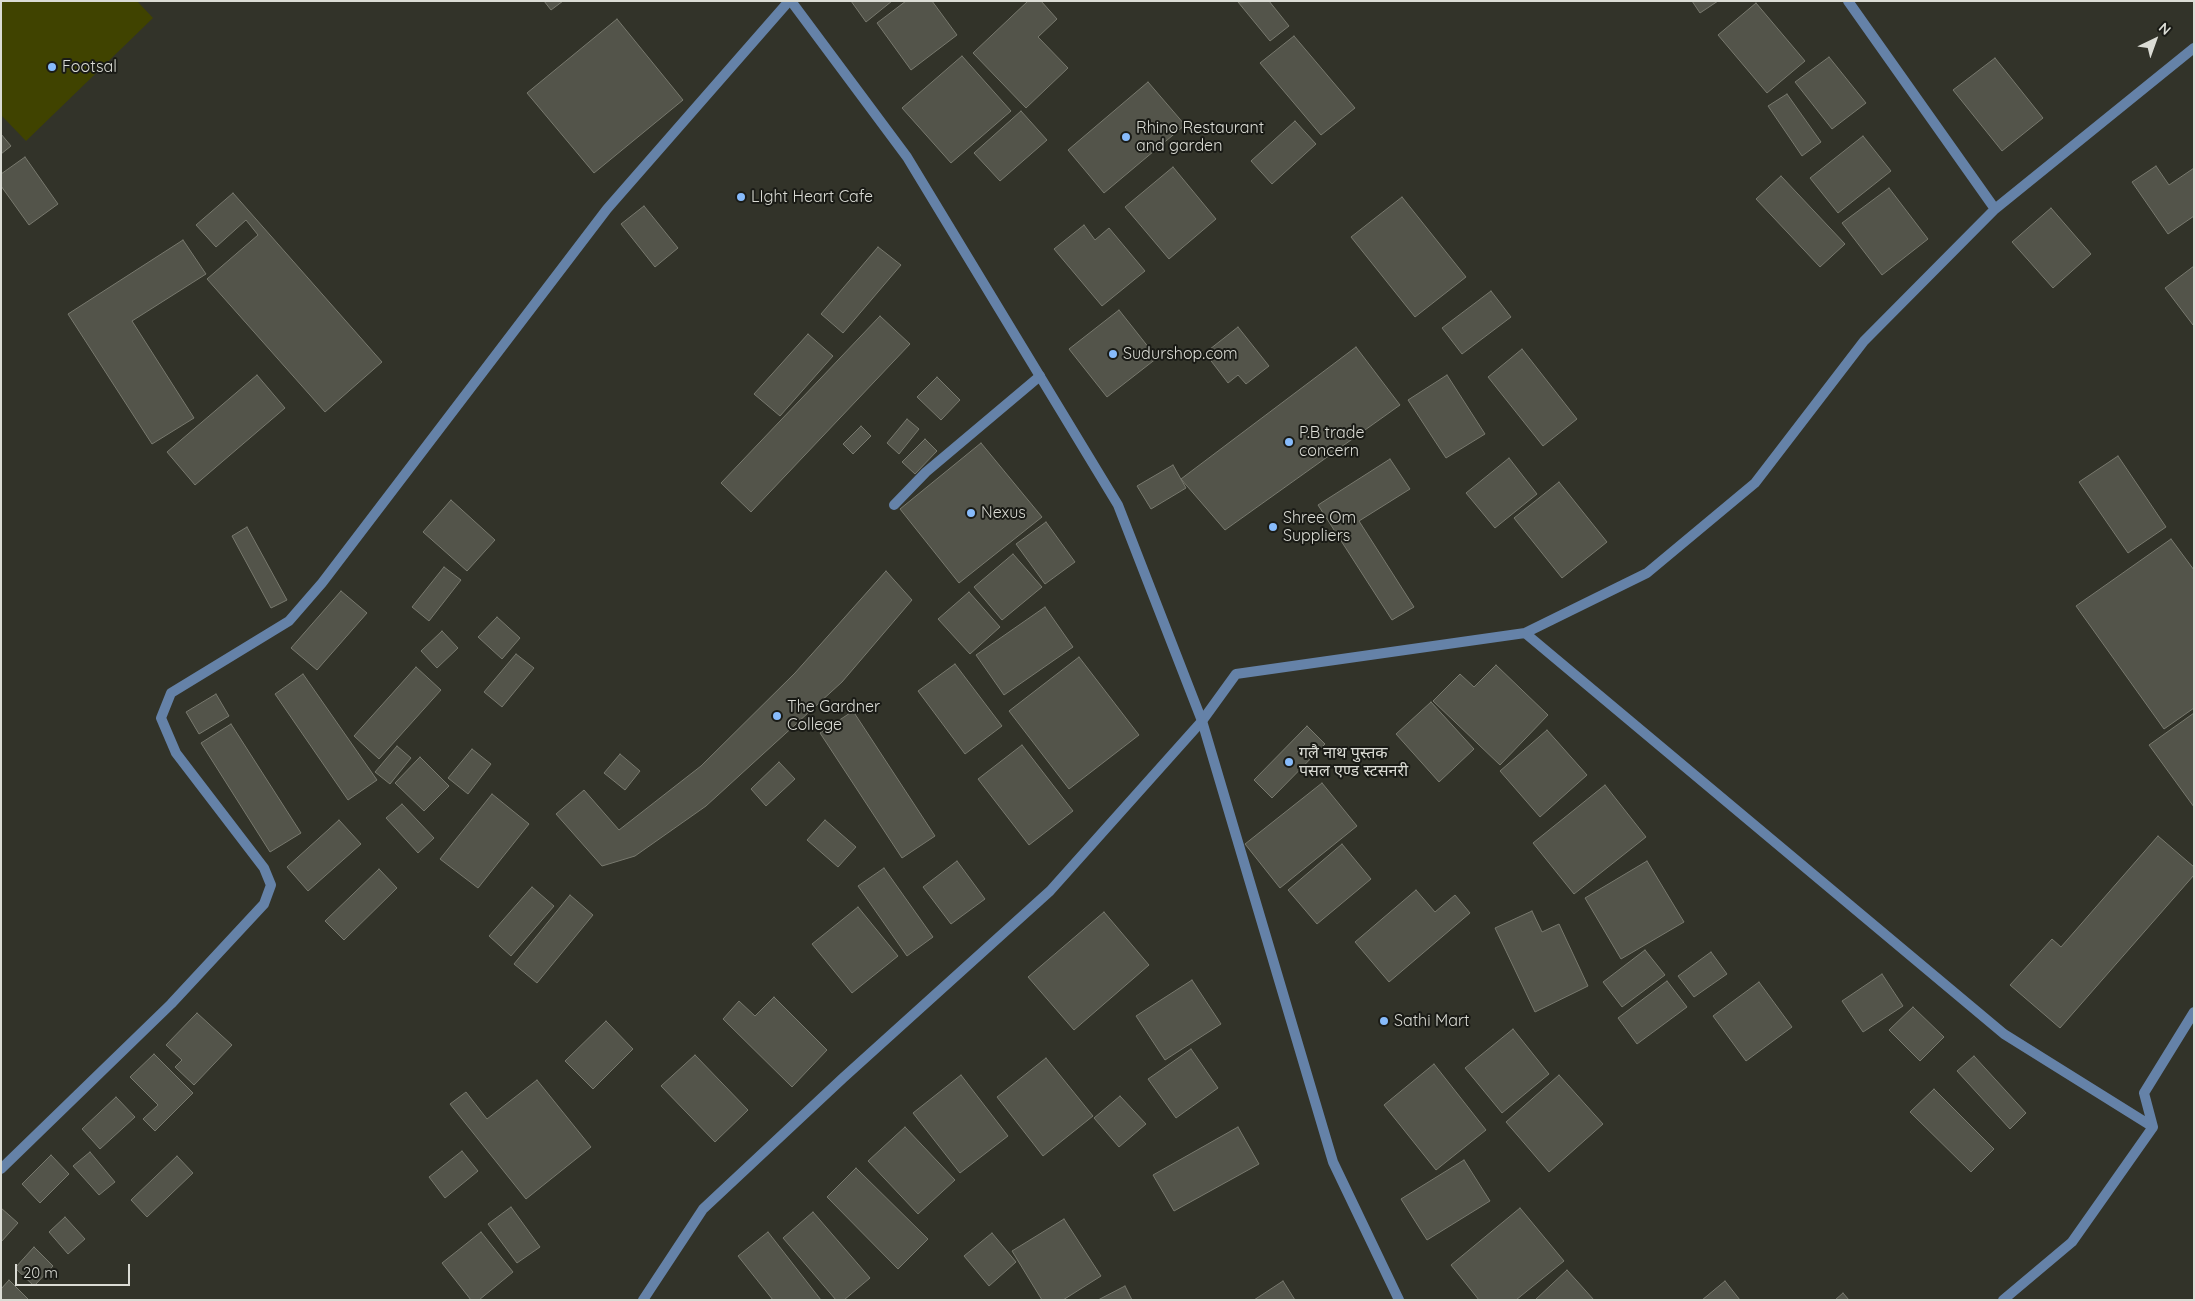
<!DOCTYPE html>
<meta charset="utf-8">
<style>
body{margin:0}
#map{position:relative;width:2195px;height:1301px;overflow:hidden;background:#323329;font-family:Quicksand,sans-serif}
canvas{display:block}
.frame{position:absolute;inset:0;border:2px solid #dbdcd5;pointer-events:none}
.north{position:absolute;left:2130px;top:15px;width:50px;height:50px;-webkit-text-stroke:4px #1a1b16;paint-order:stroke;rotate:42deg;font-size:14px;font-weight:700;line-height:20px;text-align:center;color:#dbdcd5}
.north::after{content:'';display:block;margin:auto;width:18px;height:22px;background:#dbdcd5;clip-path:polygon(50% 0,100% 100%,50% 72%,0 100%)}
.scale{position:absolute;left:15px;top:1264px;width:115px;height:22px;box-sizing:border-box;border:2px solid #dbdcd5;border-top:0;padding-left:6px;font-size:15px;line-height:18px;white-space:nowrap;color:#dbdcd5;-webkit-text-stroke:4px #1a1b16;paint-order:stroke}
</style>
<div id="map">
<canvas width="2195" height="1301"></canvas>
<div class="frame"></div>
<div class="north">N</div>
<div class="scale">20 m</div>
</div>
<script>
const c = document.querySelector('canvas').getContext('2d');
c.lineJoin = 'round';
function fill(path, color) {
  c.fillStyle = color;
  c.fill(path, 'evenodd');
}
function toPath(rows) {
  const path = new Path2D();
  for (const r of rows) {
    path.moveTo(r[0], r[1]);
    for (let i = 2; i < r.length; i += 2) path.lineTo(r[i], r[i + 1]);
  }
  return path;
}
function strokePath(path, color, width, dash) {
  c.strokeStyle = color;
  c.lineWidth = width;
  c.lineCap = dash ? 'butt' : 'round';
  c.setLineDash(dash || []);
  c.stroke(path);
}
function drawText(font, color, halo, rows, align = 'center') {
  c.font = font + ' Quicksand,"Noto Sans Devanagari",sans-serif';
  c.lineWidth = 4;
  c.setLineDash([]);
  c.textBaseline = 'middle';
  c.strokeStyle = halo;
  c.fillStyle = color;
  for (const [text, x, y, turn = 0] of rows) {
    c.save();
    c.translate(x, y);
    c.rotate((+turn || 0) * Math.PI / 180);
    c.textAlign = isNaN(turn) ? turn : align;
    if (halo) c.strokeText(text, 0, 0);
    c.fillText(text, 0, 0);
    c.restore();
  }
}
fill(toPath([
 [1,1,137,1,153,18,26,141,1,115]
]), '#404300');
const building = toPath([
 [544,1,563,1,551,10,544,1],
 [851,1,892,1,866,22,851,1],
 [906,1,932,1,957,35,911,70,877,23,906,1],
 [1028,1,1041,1,1057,19,1038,37,1068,68,1026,108,973,53,1028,1],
 [1269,1,1289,26,1270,41,1238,2,1269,1],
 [1692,1,1718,1,1700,13,1692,1],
 [1756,3,1805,61,1767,93,1718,35,1756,3],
 [617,19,683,100,594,173,527,93,617,19],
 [1294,36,1355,108,1321,135,1260,63,1294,36],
 [962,56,1011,111,951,163,902,108,962,56],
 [1829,57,1866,103,1832,129,1795,82,1829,57],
 [1995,58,2043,118,2002,151,1953,90,1995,58],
 [1148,82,1185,125,1104,193,1068,150,1148,82],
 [1787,94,1821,142,1802,156,1768,106,1787,94],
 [1021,111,1047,140,1000,181,974,153,1021,111],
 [1295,121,1316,144,1272,184,1251,161,1295,121],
 [1,134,11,146,1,154,1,134],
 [1863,136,1891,171,1838,213,1810,178,1863,136],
 [25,157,58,204,29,225,1,186,1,174,25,157],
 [2156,166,2169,185,2194,168,2194,216,2168,234,2132,182,2156,166],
 [1173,167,1216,219,1169,259,1125,207,1173,167],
 [1781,176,1845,244,1820,267,1756,199,1781,176],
 [1889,188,1928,239,1882,275,1842,223,1889,188],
 [233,193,382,362,325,412,207,279,258,235,246,220,216,247,196,225,233,193],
 [1402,197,1466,277,1415,317,1351,237,1402,197],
 [644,206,678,248,655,267,621,224,644,206],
 [2051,208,2091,254,2053,288,2012,242,2051,208],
 [1084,225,1095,240,1109,228,1145,271,1102,306,1054,249,1084,225],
 [183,240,206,274,132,321,194,418,152,444,68,314,183,240],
 [878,247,901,265,843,333,821,314,878,247],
 [2194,266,2194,324,2193,325,2165,288,2194,266],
 [1491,291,1511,317,1462,354,1442,328,1491,291],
 [1119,310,1157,358,1107,397,1069,349,1119,310],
 [880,316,910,344,751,512,721,483,880,316],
 [1238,327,1269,366,1246,384,1238,375,1228,383,1205,353,1238,327],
 [808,334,833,356,780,416,754,394,808,334],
 [1356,347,1400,405,1225,530,1181,479,1356,347],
 [1522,349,1577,419,1543,446,1488,377,1522,349],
 [257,375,285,408,195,485,167,452,257,375],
 [1447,375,1485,434,1446,458,1408,400,1447,375],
 [937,377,960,400,941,420,917,397,937,377],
 [907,419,919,429,899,454,887,443,907,419],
 [861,426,871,436,853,454,843,444,861,426],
 [925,439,937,451,915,474,902,462,925,439],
 [981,443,1042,517,959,583,900,509,981,443],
 [2118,456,2166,527,2128,553,2079,482,2118,456],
 [1509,458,1537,494,1495,528,1466,493,1509,458],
 [1390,459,1410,489,1359,521,1414,607,1392,620,1318,505,1390,459],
 [1173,465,1186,488,1151,509,1137,486,1173,465],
 [1559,482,1607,542,1562,578,1514,518,1559,482],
 [451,500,495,540,467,571,423,532,451,500],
 [1046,522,1075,562,1045,584,1016,544,1046,522],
 [247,527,287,600,271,608,232,536,247,527],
 [2171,539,2194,570,2194,708,2164,729,2076,606,2171,539],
 [1013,554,1042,587,1002,620,974,587,1013,554],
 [444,567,461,580,429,621,412,607,444,567],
 [886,571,912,600,842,682,706,806,635,856,602,866,556,814,584,790,619,830,701,766,795,673,886,571],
 [341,591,367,613,317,670,291,648,341,591],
 [969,592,1000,627,970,654,938,619,969,592],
 [1045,607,1073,647,1004,695,976,655,1045,607],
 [497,617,520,638,502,659,478,637,497,617],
 [442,631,458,648,437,668,421,651,442,631],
 [516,654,534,668,502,707,484,692,516,654],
 [1079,657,1139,735,1069,789,1009,711,1079,657],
 [955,664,1002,726,965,754,918,691,955,664],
 [1496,665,1548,715,1500,765,1433,701,1460,674,1474,687,1496,665],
 [416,667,441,690,379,759,354,736,416,667],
 [303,674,377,780,348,800,275,694,303,674],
 [216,694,229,716,199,734,186,712,216,694],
 [1431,702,1474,749,1439,782,1396,734,1431,702],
 [853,711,935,836,902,858,820,733,853,711],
 [2194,713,2194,807,2149,745,2194,713],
 [231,724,301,833,270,852,201,743,231,724],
 [1307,726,1325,744,1272,798,1254,780,1307,726],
 [1547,730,1587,775,1540,817,1500,771,1547,730],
 [1022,745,1073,811,1029,845,978,779,1022,745],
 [397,746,411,758,390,784,375,772,397,746],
 [472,749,491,764,468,794,448,778,472,749],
 [620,754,640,771,625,790,604,773,620,754],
 [420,757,449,786,424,811,395,783,420,757],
 [779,762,795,779,766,806,751,789,779,762],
 [1322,783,1357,826,1280,888,1245,844,1322,783],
 [1605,785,1646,837,1574,894,1533,843,1605,785],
 [492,794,529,824,478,888,440,859,492,794],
 [402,804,434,838,418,853,386,818,402,804],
 [339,820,361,844,308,891,287,867,339,820],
 [825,820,856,847,838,867,807,840,825,820],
 [2158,836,2194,867,2194,875,2060,1028,2010,985,2052,939,2061,947,2158,836],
 [1342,844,1371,879,1317,924,1288,890,1342,844],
 [957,861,985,899,951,924,923,887,957,861],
 [1647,861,1684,922,1621,959,1585,898,1647,861],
 [884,868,933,937,907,956,858,886,884,868],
 [379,869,397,888,344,940,325,921,379,869],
 [532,887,554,906,511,956,489,936,532,887],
 [1416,890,1435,912,1455,895,1470,913,1389,982,1355,942,1416,890],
 [570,895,593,915,537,983,514,964,570,895],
 [858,907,898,956,852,993,812,944,858,907],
 [1532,911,1542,932,1559,924,1588,986,1535,1012,1495,928,1532,911],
 [1104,912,1149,965,1074,1030,1028,977,1104,912],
 [1645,950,1665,975,1622,1007,1603,982,1645,950],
 [1711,952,1727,974,1694,997,1678,976,1711,952],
 [1882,974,1903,1006,1863,1032,1842,1001,1882,974],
 [1192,980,1221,1024,1165,1060,1136,1016,1192,980],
 [1667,981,1687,1007,1637,1044,1618,1018,1667,981],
 [1759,982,1792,1027,1746,1061,1713,1016,1759,982],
 [774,997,827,1050,792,1087,723,1019,739,1001,755,1016,774,997],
 [1913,1007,1944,1037,1920,1061,1889,1030,1913,1007],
 [197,1013,232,1045,194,1085,175,1067,182,1060,166,1045,197,1013],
 [606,1021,633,1049,593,1089,565,1061,606,1021],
 [1513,1029,1549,1074,1502,1113,1465,1068,1513,1029],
 [1191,1049,1218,1088,1176,1118,1148,1079,1191,1049],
 [154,1054,193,1093,155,1131,143,1119,158,1105,130,1077,154,1054],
 [695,1055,748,1110,715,1142,661,1086,695,1055],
 [1974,1056,2026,1113,2010,1129,1957,1071,1974,1056],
 [1046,1058,1093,1116,1043,1156,997,1097,1046,1058],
 [1434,1064,1486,1130,1436,1170,1384,1105,1434,1064],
 [961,1075,1008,1136,960,1173,913,1113,961,1075],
 [1559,1075,1603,1124,1549,1172,1506,1122,1559,1075],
 [537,1080,591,1147,526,1199,450,1104,466,1092,487,1119,537,1080],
 [1934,1089,1994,1149,1971,1172,1910,1112,1934,1089],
 [1120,1096,1146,1124,1119,1147,1094,1118,1120,1096],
 [116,1097,135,1117,100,1149,82,1129,116,1097],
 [905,1127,955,1180,918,1214,868,1161,905,1127],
 [1238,1127,1259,1164,1174,1211,1153,1175,1238,1127],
 [462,1151,478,1171,445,1198,429,1177,462,1151],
 [90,1152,115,1182,99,1195,73,1166,90,1152],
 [51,1155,69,1174,40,1203,22,1184,51,1155],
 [177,1156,193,1173,147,1217,131,1200,177,1156],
 [1464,1160,1490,1201,1427,1240,1401,1199,1464,1160],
 [856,1168,928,1239,898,1269,827,1197,856,1168],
 [511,1207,540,1247,517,1263,488,1224,511,1207],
 [1,1208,18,1223,1,1242,1,1208],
 [1520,1208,1564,1261,1516,1300,1479,1300,1451,1265,1520,1208],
 [813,1212,870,1278,844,1300,836,1300,783,1238,813,1212],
 [65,1217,85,1239,68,1254,49,1232,65,1217],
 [1064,1219,1101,1276,1063,1300,1042,1300,1012,1251,1064,1219],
 [481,1232,513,1272,479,1300,471,1300,442,1263,481,1232],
 [768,1232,821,1300,773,1300,738,1256,768,1232],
 [992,1233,1016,1262,989,1286,964,1256,992,1233],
 [34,1247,53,1266,34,1286,15,1268,34,1247],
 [1567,1270,1594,1300,1535,1300,1567,1270],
 [9,1280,29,1300,1,1300,1,1289,9,1280],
 [1283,1281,1295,1300,1254,1300,1283,1281],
 [1725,1281,1740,1300,1702,1300,1725,1281],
 [1125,1286,1132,1300,1098,1300,1125,1286],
 [1843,1293,1849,1300,1835,1300,1843,1293]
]);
fill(building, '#53544a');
strokePath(building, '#78796e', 1);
strokePath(toPath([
 [1848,1,1995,209],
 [894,505,926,472,1040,376],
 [1525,633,2004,1034,2153,1127],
 [1,1169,171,1004,264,904,271,885,264,868,176,753,161,718,171,693,289,621,322,583,607,209,789,1],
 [643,1300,703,1209,843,1078,1050,891,1202,721,1236,674,1525,633,1647,573,1755,483,1864,341,1995,209,2194,48],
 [2003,1300,2072,1242,2153,1127,2144,1093,2194,1012]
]), '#6582a8', 10);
strokePath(toPath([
 [791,1,907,157,1118,505,1202,721,1333,1162,1399,1300]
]), '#6582a8', 10);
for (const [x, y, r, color] of [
 [52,67,5,"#87bbfb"],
 [1126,137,5,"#87bbfb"],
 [741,197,5,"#87bbfb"],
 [1113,354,5,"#87bbfb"],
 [1289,442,5,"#87bbfb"],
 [971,513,5,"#87bbfb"],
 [1273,527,5,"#87bbfb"],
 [777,716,5,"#87bbfb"],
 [1289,762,5,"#87bbfb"],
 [1384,1021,5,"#87bbfb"]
]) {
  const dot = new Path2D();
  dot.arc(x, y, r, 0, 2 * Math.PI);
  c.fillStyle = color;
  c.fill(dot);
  strokePath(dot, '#1a1b16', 2);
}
drawText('16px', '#dbdcd5', '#1a1b16', [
 ["Footsal",62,67],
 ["Rhino Restaurant",1136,128],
 ["and garden",1136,146],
 ["LIght Heart Cafe",751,197],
 ["Sudurshop.com",1123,354],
 ["P.B trade",1299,433],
 ["concern",1299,451],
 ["Nexus",981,513],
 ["Shree Om",1283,518],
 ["Suppliers",1283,536],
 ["The Gardner",787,707],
 ["College",787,725],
 ["गलै नाथ पुस्तक",1299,753],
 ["पसल एण्ड स्टसनरी",1299,771],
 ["Sathi Mart",1394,1021]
], 'left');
</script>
